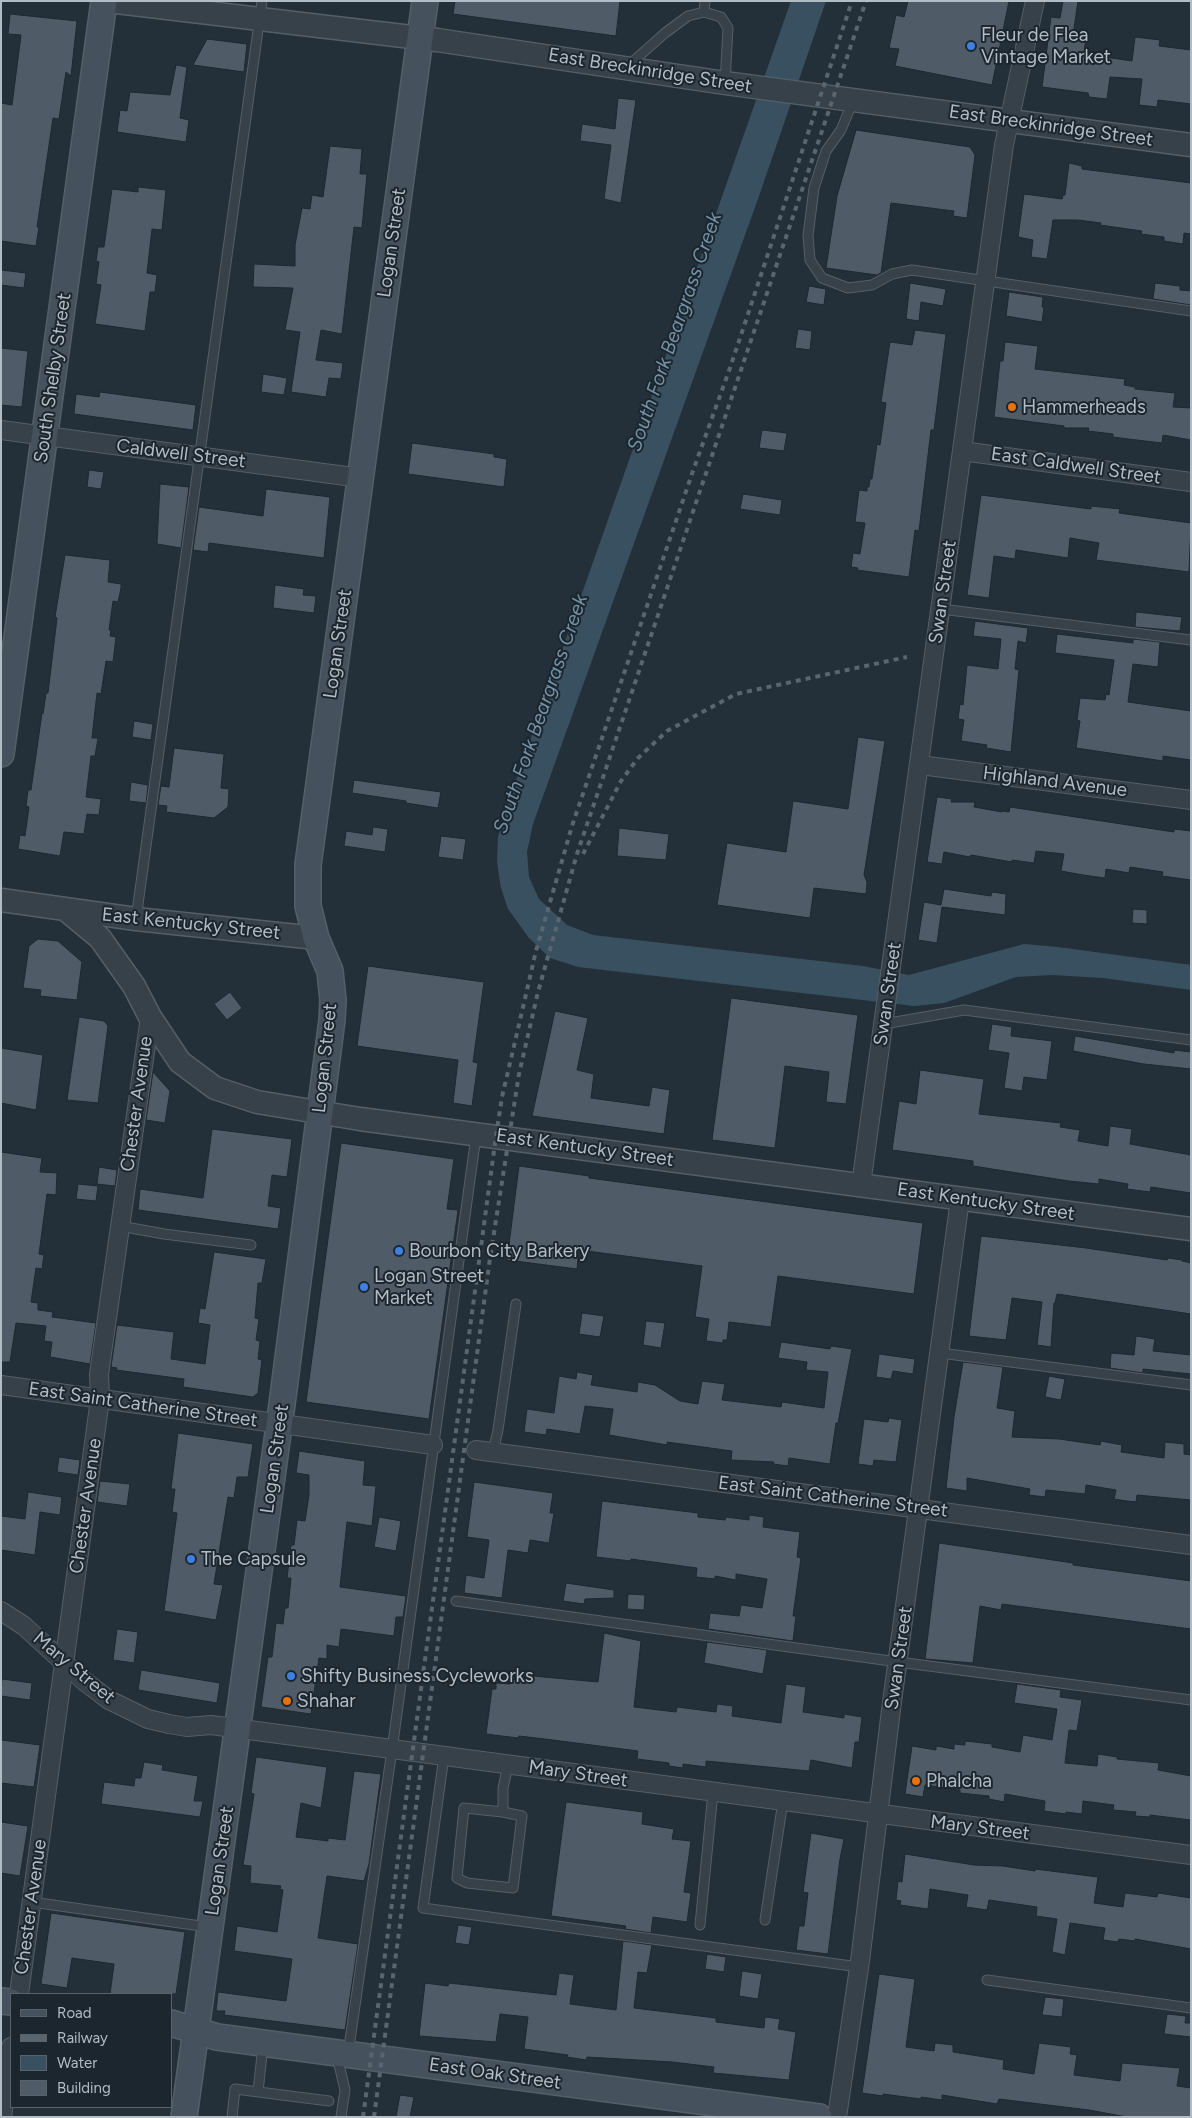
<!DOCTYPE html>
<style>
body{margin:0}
#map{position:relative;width:1192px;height:2118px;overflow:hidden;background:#233039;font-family:Figtree,sans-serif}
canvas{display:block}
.frame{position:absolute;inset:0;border:2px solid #b2bcc5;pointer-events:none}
.legend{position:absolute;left:10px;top:1993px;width:162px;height:115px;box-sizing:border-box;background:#1c262e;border:1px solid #58626a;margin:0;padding:6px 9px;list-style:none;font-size:15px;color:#b2bcc5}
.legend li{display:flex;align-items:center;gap:10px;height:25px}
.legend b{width:25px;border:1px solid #58626a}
</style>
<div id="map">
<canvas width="1192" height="2118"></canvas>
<div class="frame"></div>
<ul class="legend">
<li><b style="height:6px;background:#45515c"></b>Road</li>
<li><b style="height:6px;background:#596670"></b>Railway</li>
<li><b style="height:14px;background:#395061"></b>Water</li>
<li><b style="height:14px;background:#4f5c67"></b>Building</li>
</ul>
</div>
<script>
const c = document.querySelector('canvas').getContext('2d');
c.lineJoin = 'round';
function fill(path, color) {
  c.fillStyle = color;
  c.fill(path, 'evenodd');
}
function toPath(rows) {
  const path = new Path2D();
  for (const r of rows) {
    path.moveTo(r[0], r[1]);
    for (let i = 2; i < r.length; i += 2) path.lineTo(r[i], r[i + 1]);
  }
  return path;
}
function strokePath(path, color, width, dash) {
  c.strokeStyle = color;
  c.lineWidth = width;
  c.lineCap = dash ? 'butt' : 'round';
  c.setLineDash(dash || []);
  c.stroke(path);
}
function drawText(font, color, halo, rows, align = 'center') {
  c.font = font + ' Figtree,sans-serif';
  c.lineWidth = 4;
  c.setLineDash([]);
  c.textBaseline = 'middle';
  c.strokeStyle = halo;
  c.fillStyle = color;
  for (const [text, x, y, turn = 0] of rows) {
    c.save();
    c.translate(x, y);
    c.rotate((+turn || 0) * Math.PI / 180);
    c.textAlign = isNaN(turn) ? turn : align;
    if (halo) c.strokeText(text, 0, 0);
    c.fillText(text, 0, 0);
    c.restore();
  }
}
fill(toPath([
 [791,1,826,1,758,199,533,824,527,852,529,877,539,899,567,925,593,935,863,966,909,975,1024,944,1058,947,1191,965,1191,990,1103,978,1052,975,1016,977,944,1003,914,1006,578,967,550,958,529,938,508,909,501,888,497,862,498,837,507,806]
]), '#395061');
const building = toPath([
 [455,1,620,1,616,36,453,14,455,1],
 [908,1,1009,1,992,85,895,66,899,49,889,48,896,15,904,17,908,1],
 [1063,1,1078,1,1073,35,1086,37,1084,54,1132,61,1135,37,1160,40,1159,46,1191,50,1191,104,1158,100,1157,107,1139,105,1142,79,1110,77,1107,99,1089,97,1088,93,1042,87,1051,17,1060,18,1063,1],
 [10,14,77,21,71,76,66,72,59,119,53,118,37,227,39,227,36,246,1,241,1,103,12,105,21,35,8,34,10,14],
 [207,39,247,44,244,72,193,65,207,39],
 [176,65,187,67,180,118,189,120,186,142,117,132,120,110,127,111,130,92,170,95,176,65],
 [618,98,636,100,621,203,604,199,611,145,580,141,582,124,615,129,618,98],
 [856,130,970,147,975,155,967,218,953,216,954,211,891,203,881,273,877,275,826,268,837,196,856,130],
 [330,146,362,149,360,174,367,174,362,228,354,227,342,334,321,330,316,360,343,363,341,379,329,378,326,397,291,392,300,332,285,330,293,288,253,287,254,264,295,266,295,245,302,208,310,209,312,195,323,197,330,146],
 [1069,163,1082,166,1082,169,1191,183,1191,234,1184,233,1183,244,1164,241,1164,237,1141,234,1142,231,1100,225,1101,223,1078,220,1053,220,1047,259,1031,257,1033,240,1018,237,1024,194,1062,199,1063,195,1065,195,1069,163],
 [138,187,166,190,162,230,152,229,147,273,157,275,155,292,150,292,145,331,95,324,101,285,96,284,99,262,96,261,98,247,104,247,112,189,138,192,138,187],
 [1,270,26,273,24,288,1,285,1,270],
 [910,283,946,289,943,306,921,302,919,321,906,319,910,283],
 [1155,283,1180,286,1180,290,1191,291,1191,305,1153,299,1155,283],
 [809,286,826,289,824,305,806,302,809,286],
 [1009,292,1043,297,1042,307,1044,307,1042,322,1006,316,1009,292],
 [798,329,812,331,810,350,795,348,798,329],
 [915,330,946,334,934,430,931,430,919,531,915,530,909,577,857,570,858,568,851,567,853,553,860,554,865,523,855,522,859,490,867,491,867,487,869,487,870,479,872,479,877,444,880,445,886,403,881,402,890,342,912,345,915,330],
 [1005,342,1038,346,1035,369,1125,379,1124,385,1135,387,1135,389,1175,393,1173,407,1191,408,1191,440,1163,435,1162,443,1128,439,1113,437,1113,434,1088,431,1089,428,1064,428,1064,426,994,417,1000,361,1003,361,1005,342],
 [1,348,28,351,22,407,1,405,1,348],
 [263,374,287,378,284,395,261,392,263,374],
 [100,392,196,405,193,430,74,414,76,394,99,397,100,392],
 [762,430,787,433,784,451,759,448,762,430],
 [412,443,494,454,494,457,507,459,504,487,408,474,412,443],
 [89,470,104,472,101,489,87,487,89,470],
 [160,484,189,487,181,548,157,544,160,484],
 [266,489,330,497,324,558,209,543,208,552,193,550,199,507,263,516,266,489],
 [743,494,782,500,780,515,740,509,743,494],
 [981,495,1091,509,1091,506,1120,509,1119,513,1191,523,1189,572,1096,560,1099,543,1070,538,1068,558,1016,550,1015,559,994,556,989,598,967,595,981,495],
 [65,555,110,560,108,582,121,584,121,588,118,602,113,601,109,630,111,630,110,636,116,637,113,662,106,661,101,694,97,693,92,738,98,738,95,756,91,756,86,797,101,799,99,815,87,814,84,834,64,832,60,856,18,849,20,835,25,836,29,807,26,806,28,790,31,790,42,713,43,714,46,693,48,693,57,618,55,617,65,555],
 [275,585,304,589,303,595,316,596,314,613,273,608,275,585],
 [1136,612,1182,617,1180,631,1135,627,1136,612],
 [975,621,1028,628,1026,643,1018,641,1015,669,1019,670,1011,752,986,748,987,745,961,741,964,720,958,719,960,704,963,705,967,665,998,669,1001,639,973,636,975,621],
 [1057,634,1133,643,1133,639,1160,642,1158,667,1133,664,1128,702,1191,711,1191,760,1163,756,1163,761,1076,748,1080,721,1077,720,1080,698,1105,700,1106,694,1109,695,1114,660,1055,653,1057,634],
 [134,721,153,724,151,740,132,737,134,721],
 [858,737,885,741,864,875,867,882,866,894,814,888,810,918,717,905,727,843,786,852,793,801,848,809,858,737],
 [174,748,224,754,221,788,229,789,228,807,214,818,166,812,167,806,158,805,161,786,169,787,174,748],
 [354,780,441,792,438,808,406,803,406,801,352,793,354,780],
 [131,782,148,785,146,803,129,801,131,782],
 [937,797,952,799,951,802,975,802,974,807,1002,812,1002,811,1009,812,1010,807,1174,832,1174,829,1191,831,1191,880,1162,876,1163,872,1130,867,1129,873,1106,869,1105,878,1083,875,1061,871,1064,854,1036,851,1034,863,1012,860,1012,862,971,855,970,857,944,852,942,864,927,862,937,797],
 [373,827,388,829,385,852,344,846,346,831,372,835,373,827],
 [619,828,669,834,666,860,617,856,619,828],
 [441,836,466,839,463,860,438,857,441,836],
 [944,889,991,896,992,892,1006,894,1005,915,942,907,937,943,918,940,924,902,941,905,944,889],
 [1133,909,1147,910,1147,924,1132,923,1133,909],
 [38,939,58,941,82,962,77,1000,40,996,41,990,23,988,29,946,38,939],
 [368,966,484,982,473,1062,478,1063,472,1106,453,1103,458,1060,357,1046,368,966],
 [230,992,242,1008,227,1020,214,1004,230,992],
 [731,998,858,1015,846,1104,826,1102,829,1072,785,1066,775,1148,712,1140,731,998],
 [555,1011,588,1018,577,1070,594,1074,591,1098,649,1106,652,1087,670,1090,664,1134,532,1116,555,1011],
 [79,1017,104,1021,108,1026,98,1103,67,1100,79,1017],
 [992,1024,1012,1027,1011,1036,1052,1041,1047,1080,1024,1077,1022,1091,1004,1088,1009,1053,988,1050,992,1024],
 [1075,1036,1174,1053,1174,1050,1191,1052,1191,1069,1144,1064,1073,1051,1075,1036],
 [1,1048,43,1055,36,1110,1,1103,1,1048],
 [920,1070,984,1079,979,1114,1061,1123,1060,1127,1080,1130,1078,1141,1108,1146,1110,1126,1132,1129,1130,1144,1191,1155,1191,1193,1151,1187,1150,1192,1127,1189,1128,1184,1099,1179,1099,1184,1069,1181,973,1166,973,1161,892,1150,899,1101,916,1104,920,1070],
 [153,1072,170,1091,165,1123,146,1120,153,1072],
 [212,1129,292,1139,287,1177,272,1175,268,1206,281,1208,278,1229,138,1210,140,1189,203,1198,212,1129],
 [341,1143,454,1159,447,1209,458,1210,429,1419,306,1402,341,1143],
 [1,1152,42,1158,40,1172,57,1173,56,1195,47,1194,39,1254,44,1255,42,1269,36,1268,31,1302,38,1303,38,1310,53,1312,52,1317,96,1323,90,1364,50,1357,52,1342,44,1341,46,1326,16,1323,10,1362,1,1362,1,1152],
 [519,1166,589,1176,589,1178,923,1223,914,1294,778,1276,771,1327,729,1322,727,1340,723,1340,723,1343,706,1341,709,1319,695,1317,702,1266,579,1250,577,1269,507,1260,519,1166],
 [99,1167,117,1170,115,1186,97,1184,99,1167],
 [78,1184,98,1186,96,1201,76,1199,78,1184],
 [981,1236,1086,1248,1167,1260,1168,1258,1182,1260,1182,1261,1191,1263,1191,1314,1057,1294,1055,1303,1054,1303,1051,1347,1037,1345,1042,1302,1012,1298,1006,1340,969,1336,981,1236],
 [214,1252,266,1259,262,1283,258,1283,255,1318,259,1319,256,1340,260,1341,258,1359,262,1360,258,1393,253,1397,183,1387,184,1379,116,1370,117,1368,111,1367,117,1325,174,1332,171,1359,205,1364,210,1325,198,1323,200,1308,205,1309,214,1252],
 [582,1313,604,1316,600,1337,579,1334,582,1313],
 [646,1321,665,1323,661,1348,643,1345,646,1321],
 [1136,1336,1155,1339,1153,1351,1191,1355,1191,1374,1143,1369,1143,1373,1110,1368,1111,1353,1134,1355,1136,1336],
 [781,1342,830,1349,831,1346,852,1349,838,1423,836,1423,830,1464,789,1458,788,1466,773,1464,774,1462,731,1460,732,1451,667,1442,667,1445,609,1435,613,1409,585,1406,580,1434,547,1429,546,1435,524,1432,527,1409,554,1413,559,1376,576,1379,577,1372,593,1375,591,1385,637,1392,638,1382,655,1385,680,1401,698,1404,702,1381,725,1384,722,1400,781,1407,782,1402,824,1408,828,1372,806,1370,807,1362,778,1358,781,1342],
 [879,1354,915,1359,913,1374,893,1371,891,1379,876,1377,879,1354],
 [963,1362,1003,1367,997,1408,1015,1411,1012,1437,1059,1439,1100,1445,1101,1441,1122,1445,1121,1452,1164,1458,1165,1442,1184,1444,1184,1454,1191,1455,1191,1500,1137,1495,1136,1502,1127,1501,1114,1499,1116,1490,1086,1485,1085,1494,1046,1490,1045,1497,1029,1495,1030,1489,967,1478,967,1491,946,1488,954,1417,963,1362],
 [1049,1376,1065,1379,1061,1400,1045,1397,1049,1376],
 [889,1418,902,1420,896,1462,874,1460,873,1466,858,1464,864,1419,888,1422,889,1418],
 [178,1433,253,1444,248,1477,237,1477,234,1498,228,1497,214,1584,223,1585,216,1620,164,1611,177,1513,172,1512,175,1489,171,1489,178,1433],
 [299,1451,365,1461,363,1485,376,1486,372,1526,347,1522,340,1587,406,1596,403,1617,396,1617,394,1636,341,1629,339,1647,327,1645,327,1659,319,1658,311,1714,261,1707,268,1657,272,1657,276,1623,283,1624,285,1608,288,1608,291,1578,287,1578,291,1545,294,1545,297,1520,305,1521,309,1495,309,1475,296,1473,299,1451],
 [59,1457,80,1460,78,1475,57,1472,59,1457],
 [100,1481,130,1484,127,1506,97,1502,100,1481],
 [474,1482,553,1493,550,1513,554,1513,549,1543,530,1540,528,1553,508,1550,502,1598,464,1593,466,1575,484,1578,489,1540,467,1537,474,1482],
 [28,1492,62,1497,60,1515,40,1512,35,1555,1,1550,1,1516,25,1519,28,1492],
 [602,1501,698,1513,698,1517,725,1520,726,1517,749,1520,749,1515,764,1517,763,1527,800,1532,797,1557,801,1558,793,1616,796,1616,793,1641,708,1629,710,1613,739,1616,741,1605,762,1608,767,1579,736,1574,736,1580,715,1576,715,1579,696,1577,697,1568,631,1559,631,1561,596,1557,602,1501],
 [379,1517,401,1521,396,1551,374,1547,379,1517],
 [939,1543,1073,1563,1073,1565,1191,1581,1191,1629,1002,1604,1001,1610,980,1606,973,1663,925,1659,939,1543],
 [566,1583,614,1590,614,1598,585,1599,584,1604,563,1601,566,1583],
 [628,1594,645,1595,644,1610,627,1609,628,1594],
 [117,1629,138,1632,134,1663,113,1660,117,1629],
 [604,1633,641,1641,634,1707,676,1712,677,1707,716,1712,717,1704,733,1706,732,1716,781,1723,786,1684,806,1687,803,1712,844,1718,844,1714,862,1717,859,1742,855,1742,852,1768,811,1760,809,1771,706,1761,706,1767,683,1764,683,1768,669,1766,669,1763,637,1759,638,1751,545,1739,519,1736,518,1738,486,1734,492,1689,496,1689,496,1683,510,1684,511,1679,532,1682,533,1676,598,1682,604,1633],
 [707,1642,767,1650,763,1674,704,1663,707,1642],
 [141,1670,220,1683,217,1703,138,1690,141,1670],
 [2,1679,32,1683,30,1700,1,1696,2,1679],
 [1017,1684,1061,1690,1060,1697,1082,1700,1077,1731,1069,1730,1065,1763,1097,1766,1098,1754,1117,1757,1117,1759,1159,1763,1158,1770,1191,1776,1191,1820,1150,1815,1150,1817,1135,1816,1136,1812,1113,1810,1114,1805,1083,1801,1082,1814,1066,1812,1066,1814,1044,1811,1045,1801,1005,1794,1004,1802,989,1799,989,1796,960,1793,960,1790,925,1785,923,1797,905,1794,912,1746,936,1750,936,1746,954,1749,954,1744,965,1745,965,1741,992,1744,992,1747,1020,1752,1023,1735,1052,1740,1057,1709,1014,1703,1017,1684],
 [1,1740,40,1745,34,1787,1,1783,1,1740],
 [256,1757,327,1767,321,1808,301,1803,296,1837,328,1841,328,1838,345,1840,354,1771,381,1774,369,1864,364,1881,327,1876,318,1938,358,1944,345,2030,224,2015,225,2011,216,2011,218,1992,286,2001,292,1959,234,1951,237,1926,277,1932,283,1890,280,1889,281,1886,250,1883,251,1866,243,1865,254,1794,251,1793,256,1757],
 [144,1762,163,1765,162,1770,198,1776,194,1801,203,1801,200,1817,101,1804,104,1782,134,1786,135,1778,141,1778,144,1762],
 [566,1802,643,1812,642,1824,674,1829,672,1839,691,1841,684,1892,691,1893,687,1922,653,1917,651,1933,625,1929,626,1926,551,1916,566,1802],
 [1,1822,28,1826,20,1876,1,1873,1,1822],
 [811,1833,844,1839,840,1859,828,1954,796,1950,799,1926,804,1926,808,1893,803,1892,811,1833],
 [905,1854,974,1865,1003,1866,1035,1871,1035,1869,1098,1877,1094,1903,1123,1907,1125,1893,1157,1897,1158,1893,1191,1898,1191,1949,1135,1939,1135,1941,1119,1939,1118,1942,1103,1940,1105,1928,1070,1923,1065,1955,1052,1952,1057,1919,1036,1916,1037,1907,989,1900,987,1910,966,1907,968,1895,930,1889,928,1909,900,1905,901,1901,896,1900,898,1881,902,1882,905,1854],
 [51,1913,185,1932,176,1994,110,1994,114,1964,72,1958,67,1988,41,1984,51,1913],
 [458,1925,472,1927,469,1945,455,1943,458,1925],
 [623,1941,652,1945,647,1973,638,1972,634,2008,716,2018,716,2022,764,2028,765,2017,780,2019,778,2029,796,2032,789,2080,713,2073,714,2067,672,2062,587,2057,586,2060,567,2057,568,2055,524,2049,528,2017,500,2014,496,2042,419,2036,425,1983,448,1986,449,1983,556,1995,559,1973,574,1975,570,2004,616,2010,623,1941],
 [707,1954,726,1957,724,1972,705,1969,707,1954],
 [742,1971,762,1974,758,1999,739,1996,742,1971],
 [879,1974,915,1979,906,2047,934,2051,935,2043,953,2045,953,2052,1004,2060,1003,2069,1034,2074,1039,2043,1071,2047,1070,2054,1077,2055,1074,2075,1120,2081,1122,2063,1180,2068,1177,2086,1191,2088,1191,2117,1127,2117,1089,2110,999,2099,997,2104,942,2095,942,2100,921,2097,921,2099,883,2094,883,2096,862,2093,879,1974],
 [1045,1997,1064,1999,1062,2017,1042,2015,1045,1997],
 [1167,2014,1186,2016,1185,2023,1191,2023,1191,2037,1164,2034,1167,2014],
 [400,2095,414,2097,410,2117,396,2117,400,2095]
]);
fill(building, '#4f5c67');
strokePath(building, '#1e2830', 1);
const service = toPath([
 [704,12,705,1],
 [629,65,665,33,688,16,704,12,721,17,728,28,725,83],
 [853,101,841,130,826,151,814,188,808,236,810,260,822,278,848,288,872,285,892,274,912,270,1191,311],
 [941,609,1191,640],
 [136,919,262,1],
 [884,1024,964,1010,1191,1040],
 [120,1226,164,1234,251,1245],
 [940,1353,1191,1385],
 [493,1452,498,1430,516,1304],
 [456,1601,898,1662,1191,1700],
 [444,1756,423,1908,859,1967],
 [503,1812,522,1816,513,1888,467,1883,457,1878,464,1808,503,1812,503,1788,508,1765],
 [32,1902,208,1927],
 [765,1920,783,1801],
 [700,1925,713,1792],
 [987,1980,1191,2008],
 [348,2054,392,1750,476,1136],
 [337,2056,345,2090,341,2117],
 [258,2092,263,2045],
 [232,2117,235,2089,329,2101]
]);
const minor = toPath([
 [1,430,361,478],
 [962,451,1191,482],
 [920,765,1191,800],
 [861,1185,1004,145,1035,1],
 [1,1385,433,1445],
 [476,1450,1191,1545],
 [1,1611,24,1626,84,1681,109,1700,148,1719,169,1724,187,1727,211,1725,1191,1855],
 [19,1994,100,1399,99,1374,150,1017],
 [2,2117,11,2047],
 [837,2117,860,1961,892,1702,960,1199]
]);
const tertiary = toPath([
 [108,1,437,40,725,83,1191,145],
 [1,900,136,919,316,938],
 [65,909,100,938,134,986,150,1017,180,1062,215,1088,257,1102,360,1119,1191,1229]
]);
const secondary = toPath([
 [1,754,104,1],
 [1,2001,11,2002],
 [171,2023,217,2037,819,2117],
 [184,2117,282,1404,332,1020,333,1000,330,971,316,938,308,906,308,865,425,1]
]);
strokePath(service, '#555f67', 11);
strokePath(minor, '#555f67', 20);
strokePath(tertiary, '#555f67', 25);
strokePath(secondary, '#555f67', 28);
strokePath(service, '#374149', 9);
strokePath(minor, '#374149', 18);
strokePath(tertiary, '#374149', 22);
strokePath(secondary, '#45515c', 25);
strokePath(toPath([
 [583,854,621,781,638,758,667,731,736,694,907,657],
 [363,2117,496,1136,502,1097,514,1046,536,951,572,826,694,468,730,368,852,1],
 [374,2117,490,1258,519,1074,538,992,577,854,866,1]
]), '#596670', 4, [5, 5]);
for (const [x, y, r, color] of [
 [971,46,5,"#3f7fe0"],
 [1012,407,5,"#e8710a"],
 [399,1251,5,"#3f7fe0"],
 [364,1287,5,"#3f7fe0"],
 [191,1559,5,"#3f7fe0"],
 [291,1676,5,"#3f7fe0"],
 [287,1701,5,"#e8710a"],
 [916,1781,5,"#e8710a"]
]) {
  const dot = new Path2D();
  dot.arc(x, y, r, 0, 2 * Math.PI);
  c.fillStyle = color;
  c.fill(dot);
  strokePath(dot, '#1c262e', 2);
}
drawText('19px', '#b2bcc5', '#1c262e', [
 ["Fleur de Flea",981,35],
 ["Vintage Market",981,57],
 ["Hammerheads",1022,407],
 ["Bourbon City Barkery",409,1251],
 ["Logan Street",374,1276],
 ["Market",374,1298],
 ["The Capsule",201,1559],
 ["Shifty Business Cycleworks",301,1676],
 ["Shahar",297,1701],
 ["Phalcha",926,1781]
], 'left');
drawText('19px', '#b2bcc5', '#1c262e', [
 ["East Breckinridge Street",650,71,9],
 ["East Breckinridge Street",1051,126,8],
 ["Logan Street",392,243,-82],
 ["South Shelby Street",53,378,-82],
 ["Caldwell Street",181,454,7],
 ["East Caldwell Street",1076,466,8],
 ["Swan Street",943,592,-82],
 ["Logan Street",338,644,-82],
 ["Highland Avenue",1055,782,7],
 ["East Kentucky Street",191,924,6],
 ["Swan Street",888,994,-82],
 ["Logan Street",325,1058,-84],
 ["Chester Avenue",137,1104,-82],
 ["East Kentucky Street",585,1148,8],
 ["East Kentucky Street",986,1202,8],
 ["East Saint Catherine Street",143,1405,8],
 ["Logan Street",275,1459,-82],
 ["East Saint Catherine Street",833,1497,7],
 ["Chester Avenue",86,1506,-82],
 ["Swan Street",899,1658,-82],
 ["Mary Street",74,1668,40],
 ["Mary Street",578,1774,8],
 ["Mary Street",980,1828,7],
 ["Logan Street",220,1861,-82],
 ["Chester Avenue",31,1907,-82],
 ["East Oak Street",495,2074,8]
]);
drawText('italic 20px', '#7492a7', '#1c262e', [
 ["South Fork Beargrass Creek",675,332,-71],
 ["South Fork Beargrass Creek",541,714,-71]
]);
</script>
